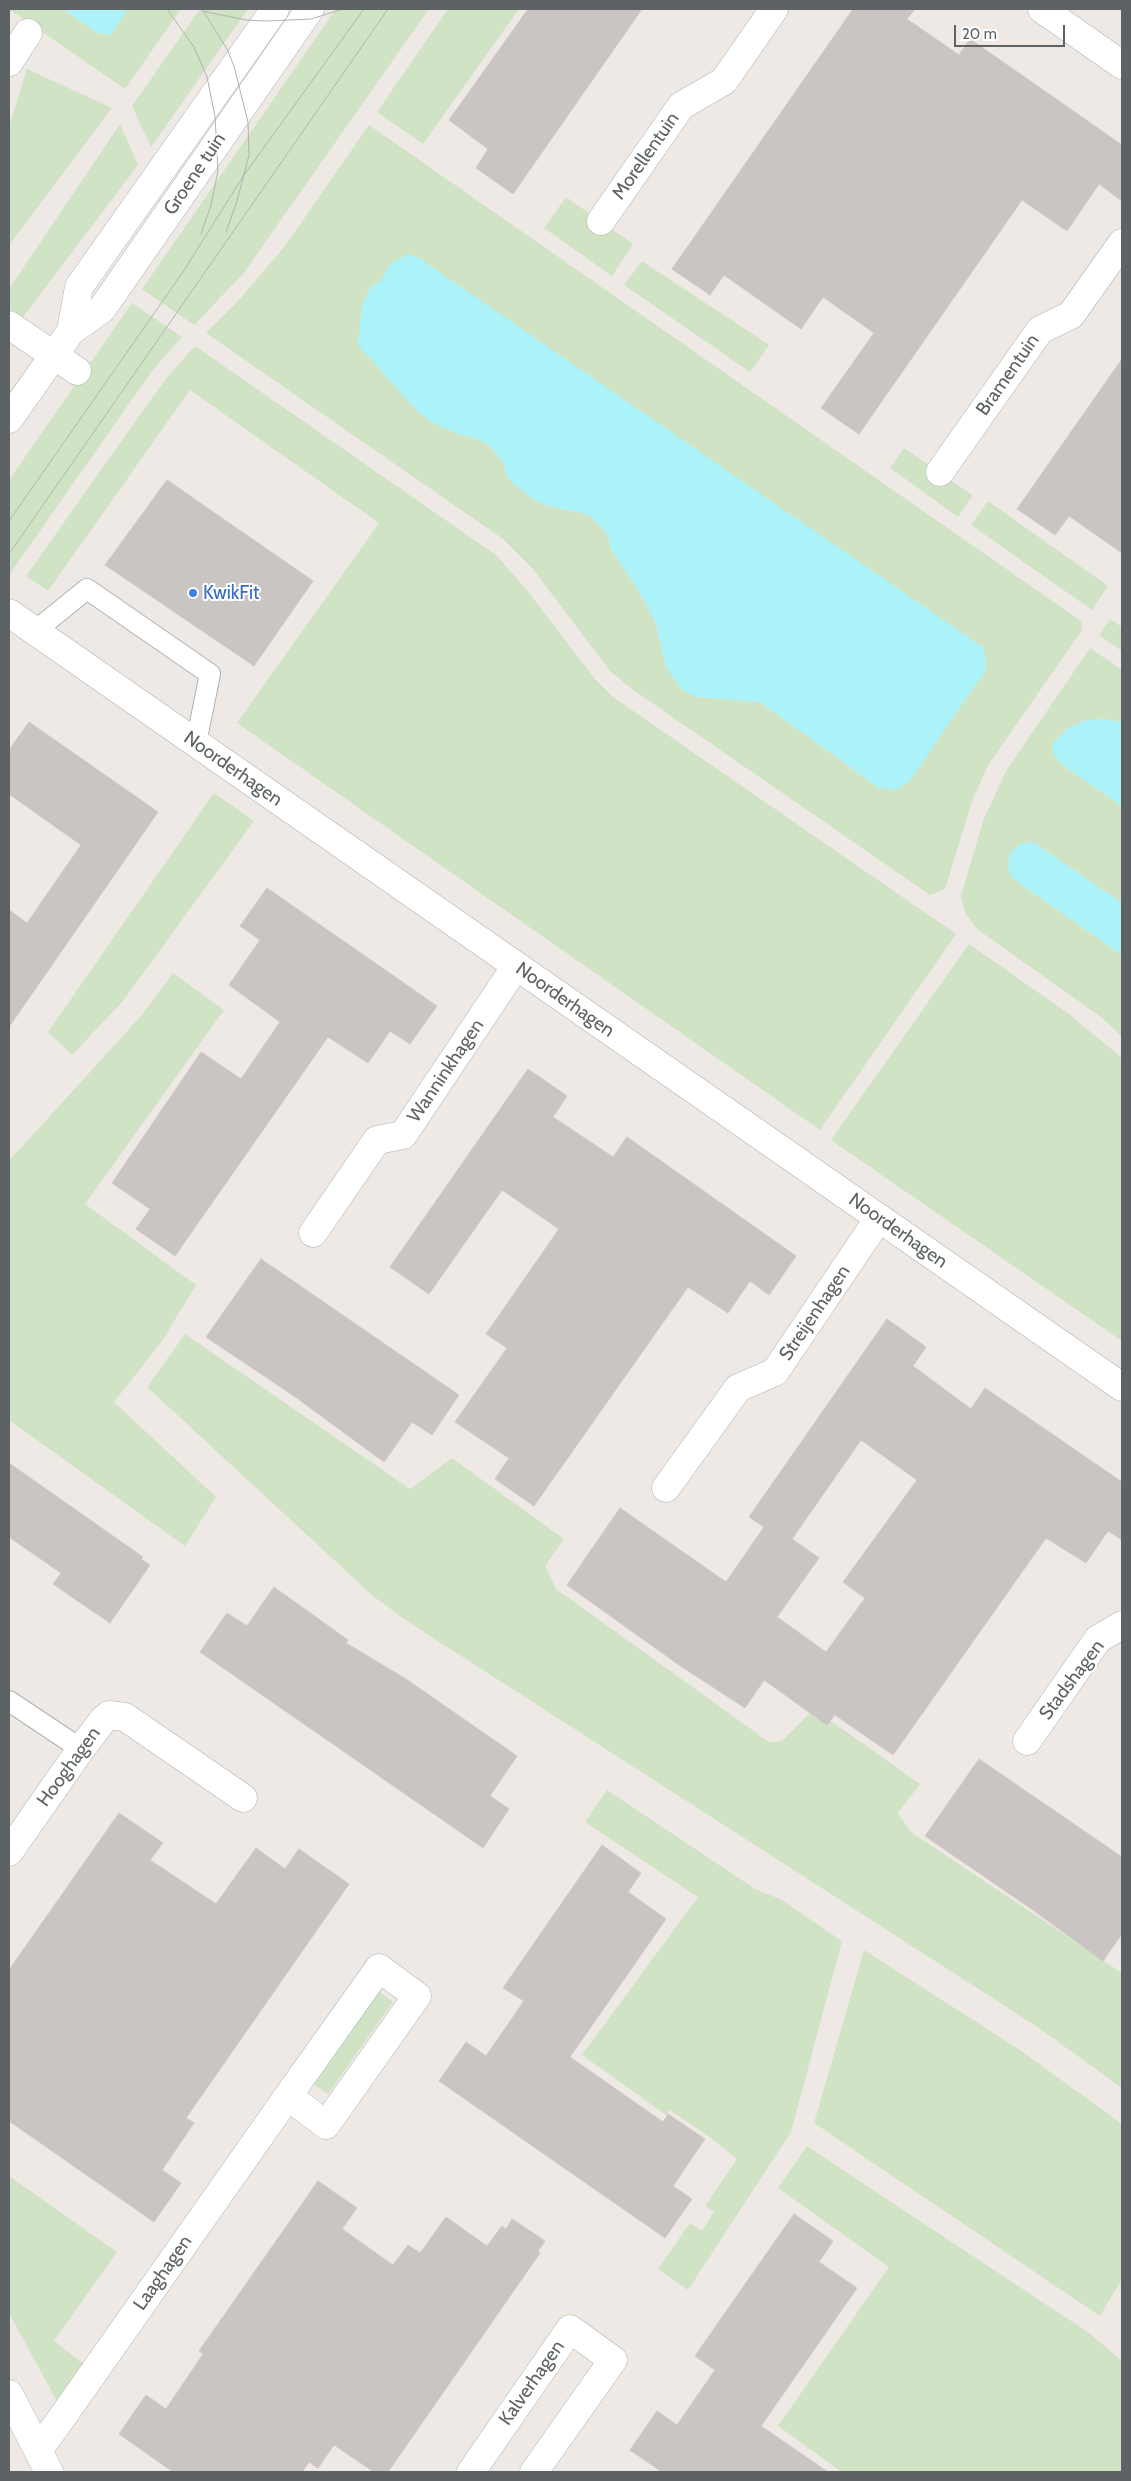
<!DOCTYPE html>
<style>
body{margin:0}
#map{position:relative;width:1131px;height:2481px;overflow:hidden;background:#eee9e5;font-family:Cabin,sans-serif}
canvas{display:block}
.frame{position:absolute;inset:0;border:10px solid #5d6364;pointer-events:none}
.scale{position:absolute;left:954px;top:25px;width:111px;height:22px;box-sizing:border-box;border:2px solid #5d6364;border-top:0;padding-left:6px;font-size:15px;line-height:18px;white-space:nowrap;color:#5d6364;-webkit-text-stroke:4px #fff;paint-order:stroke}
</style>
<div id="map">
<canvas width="1131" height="2481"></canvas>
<div class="frame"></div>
<div class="scale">20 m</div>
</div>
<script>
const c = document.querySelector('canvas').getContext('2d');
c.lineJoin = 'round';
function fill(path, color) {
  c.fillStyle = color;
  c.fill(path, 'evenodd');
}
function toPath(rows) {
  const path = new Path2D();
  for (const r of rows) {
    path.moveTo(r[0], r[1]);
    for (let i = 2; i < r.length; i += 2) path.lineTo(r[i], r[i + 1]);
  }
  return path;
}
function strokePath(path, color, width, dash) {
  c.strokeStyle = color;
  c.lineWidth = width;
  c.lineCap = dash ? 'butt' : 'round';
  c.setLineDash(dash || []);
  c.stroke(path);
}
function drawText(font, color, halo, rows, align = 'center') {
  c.font = font + ' Cabin,sans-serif';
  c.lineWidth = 4;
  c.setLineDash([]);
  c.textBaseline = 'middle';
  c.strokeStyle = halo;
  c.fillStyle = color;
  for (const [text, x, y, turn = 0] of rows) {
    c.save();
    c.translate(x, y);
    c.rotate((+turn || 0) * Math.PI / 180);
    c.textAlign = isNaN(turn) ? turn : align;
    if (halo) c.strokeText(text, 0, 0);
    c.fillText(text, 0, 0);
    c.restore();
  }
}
fill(toPath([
 [9,9,63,9,98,33,126,12,124,9,181,9,125,89],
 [200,9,248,9,151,147,132,106],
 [336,9,429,9,243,274,194,325,142,289],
 [448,9,519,9,423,144,377,112],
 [27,69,112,108,9,245,9,127],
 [120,124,138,165,21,320,9,310,9,289],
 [369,125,1081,621,1082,630,989,764,973,798,945,889,930,895,632,689,610,671,532,568,503,539,206,333,238,301,285,246],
 [380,283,784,512,984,648,879,788,760,702,697,697,666,667,655,621,641,595,611,549,608,536,601,526,590,516,579,512,548,506,534,499,514,484,507,476,503,462,492,448,479,439,458,434,433,423,416,410,362,305,369,290,374,284],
 [566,197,633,244,612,276,544,228],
 [642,261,769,345,750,372,624,285],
 [132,303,182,337,152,371,9,575,9,480],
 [195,346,496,555,526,589,595,679,613,697,956,934,820,1130,237,723,379,523,190,390,48,591,26,576,154,395,170,374],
 [904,448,971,494,972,496,958,517,890,468],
 [988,501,1108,586,1092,610,971,525],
 [1110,619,1122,627,1122,651,1099,635],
 [1090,648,1122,670,1122,722,1105,719,1083,721,1067,729,1061,764,1122,806,1122,903,1033,842,1012,878,1122,955,1122,1037,1101,1017,977,929,965,913,961,896,983,821,1006,771],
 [214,793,254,821,123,1001,72,1055,48,1032],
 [969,944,1069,1014,1122,1058,1122,1341,831,1140],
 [173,973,224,1010,85,1204,196,1285,162,1341,114,1402,216,1497,185,1546,9,1420,9,1161,141,1016],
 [185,1334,410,1489,452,1458,564,1539,545,1566,556,1589,769,1742,782,1741,814,1709,920,1784,898,1813,911,1832,1122,1973,1122,2088,1036,2026,410,1623,373,1596,147,1387],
 [607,1790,755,1889,780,1899,842,1941,791,2132,688,2290,658,2269,690,2223,702,2231,714,2212,705,2206,737,2159,711,2138,670,2110,666,2115,582,2055,698,1897,585,1822],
 [864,1950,1020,2050,1122,2124,1122,2279,1100,2316,814,2123],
 [379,1991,393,2002,328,2094,313,2084],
 [807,2146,1089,2333,1122,2361,1122,2472,842,2472,778,2426,889,2267,778,2188],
 [9,2176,117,2252,54,2341,84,2364,58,2403,9,2313]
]), '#d0e3c4');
fill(toPath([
 [63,9,124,9,126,12,111,35,98,33],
 [408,254,419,258,984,648,987,668,909,782,896,790,879,788,760,702,697,697,681,689,666,667,655,621,641,595,611,549,608,536,601,526,590,516,579,512,548,506,534,500,514,484,507,476,503,462,492,448,479,439,458,434,433,423,416,410,358,345,362,305,369,290,374,284,380,282,390,264],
 [1105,719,1122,722,1122,806,1061,764,1052,751,1053,743,1067,729,1083,721],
 [1033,842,1122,903,1122,955,1012,878,1008,867,1010,853,1020,844]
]), '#abf3f8');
const building = toPath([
 [528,9,642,9,513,194,476,168,488,149,449,120,528,9],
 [853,9,915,9,907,19,959,55,970,39,1122,145,1122,201,1099,184,1067,231,1022,200,859,434,821,408,874,333,823,297,801,329,724,275,710,295,672,269,853,9],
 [1122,359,1122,553,1069,516,1055,535,1017,509,1122,359],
 [167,480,313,581,254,666,105,565,167,480],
 [29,722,158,812,9,1027,9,910,27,923,81,845,9,794,9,750,29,722],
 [267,888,437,1006,410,1044,390,1031,368,1063,328,1037,175,1256,136,1229,150,1209,112,1183,201,1052,241,1079,280,1022,229,985,260,940,240,926,267,888],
 [528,1069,567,1096,553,1117,613,1157,627,1137,796,1256,769,1295,750,1281,728,1313,688,1287,534,1506,495,1479,509,1458,455,1422,507,1348,486,1334,559,1229,502,1190,429,1294,390,1267,528,1069],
 [261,1259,459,1395,432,1435,412,1422,384,1462,294,1396,206,1337,261,1259],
 [887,1319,926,1347,913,1366,971,1409,985,1388,1122,1482,1122,1540,1108,1531,1086,1563,1046,1538,893,1755,835,1715,827,1725,764,1680,745,1708,679,1665,567,1585,620,1508,726,1582,764,1527,749,1517,887,1319],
 [861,1440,917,1480,843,1582,865,1598,826,1652,777,1617,819,1558,792,1539,861,1440],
 [9,1463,143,1557,141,1559,150,1565,110,1623,53,1584,61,1573,9,1537,9,1463],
 [274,1587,348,1640,346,1643,406,1679,517,1756,490,1796,509,1809,483,1848,200,1652,227,1613,247,1626,274,1587],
 [979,1759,1122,1857,1122,1934,1103,1961,1030,1908,925,1836,979,1759],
 [119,1813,163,1843,150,1860,216,1904,256,1848,285,1869,299,1849,349,1884,186,2118,194,2123,162,2170,181,2183,154,2222,9,2121,9,1970,119,1813],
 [602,1845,641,1873,628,1892,666,1919,570,2057,663,2122,668,2114,705,2139,673,2186,692,2199,665,2238,439,2081,466,2042,486,2056,524,2001,503,1988,602,1845],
 [318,2181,357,2208,342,2229,393,2265,408,2245,420,2253,446,2217,487,2246,502,2226,506,2229,512,2219,545,2241,538,2251,540,2253,388,2472,374,2472,334,2445,318,2468,309,2462,302,2472,173,2472,119,2434,146,2395,166,2409,203,2354,199,2351,318,2181],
 [794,2214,833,2241,819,2262,857,2288,761,2426,828,2472,662,2472,630,2450,657,2411,677,2425,715,2370,695,2356,794,2214]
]);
fill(building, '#cac4c2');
strokePath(building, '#d2c8c4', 1);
const service = toPath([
 [35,631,87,589,210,674,196,743],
 [9,1701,81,1749]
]);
const pedestrian = toPath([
 [9,62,28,33]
]);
const minor = toPath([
 [1042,9,1122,65],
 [601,221,681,106,724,81,774,9],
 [9,325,77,371],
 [940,472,1040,330,1071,315,1122,243],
 [9,613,1122,1387],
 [313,1233,377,1140,403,1135,516,966],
 [666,1488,738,1388,775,1372,879,1218],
 [1027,1741,1098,1639,1122,1625],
 [9,1852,81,1749,103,1720,109,1715,125,1717,243,1798],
 [9,2394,49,2472],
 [38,2450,56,2426,288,2096,379,1968,417,1996,326,2125,288,2096],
 [471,2472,570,2329,613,2360,534,2472]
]);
const tertiary = toPath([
 [71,331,79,287,275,9],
 [9,419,71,331,102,309,310,9]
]);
strokePath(service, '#aeb2b4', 22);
strokePath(pedestrian, '#aeb2b4', 29);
strokePath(minor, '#aeb2b4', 29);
strokePath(tertiary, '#aeb2b4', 29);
strokePath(service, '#fff', 20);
strokePath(pedestrian, '#fff', 28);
strokePath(minor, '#fff', 28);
strokePath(tertiary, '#fff', 28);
strokePath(toPath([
 [167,9,194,47,207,77,215,116,218,171,211,205,201,234],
 [202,9,227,49,234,66,248,122,249,155,237,201,226,232],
 [202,11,246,20,266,21,311,19,343,9],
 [9,521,183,272,244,175,364,9],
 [9,554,388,9]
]), '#b1b2b2', 1);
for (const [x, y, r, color] of [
 [193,593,5,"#3f7fe0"]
]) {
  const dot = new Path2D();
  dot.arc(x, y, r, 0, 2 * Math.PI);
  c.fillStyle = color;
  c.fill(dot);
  strokePath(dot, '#fff', 2);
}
drawText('19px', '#5d6364', '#fff', [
 ["Morellentuin",646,156,-55],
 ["Groene tuin",195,174,-56],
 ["Bramentuin",1008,375,-55],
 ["Noorderhagen",233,769,35],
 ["Noorderhagen",565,1000,35],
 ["Wanninkhagen",446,1071,-56],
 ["Noorderhagen",898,1231,35],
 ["Streijenhagen",815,1313,-56],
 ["Stadshagen",1072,1680,-53],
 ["Hooghagen",69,1767,-54],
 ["Laaghagen",163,2273,-55],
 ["Kalverhagen",532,2383,-55]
]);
drawText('19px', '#366cbe', '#fff', [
 ["KwikFit",203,593]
], 'left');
</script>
